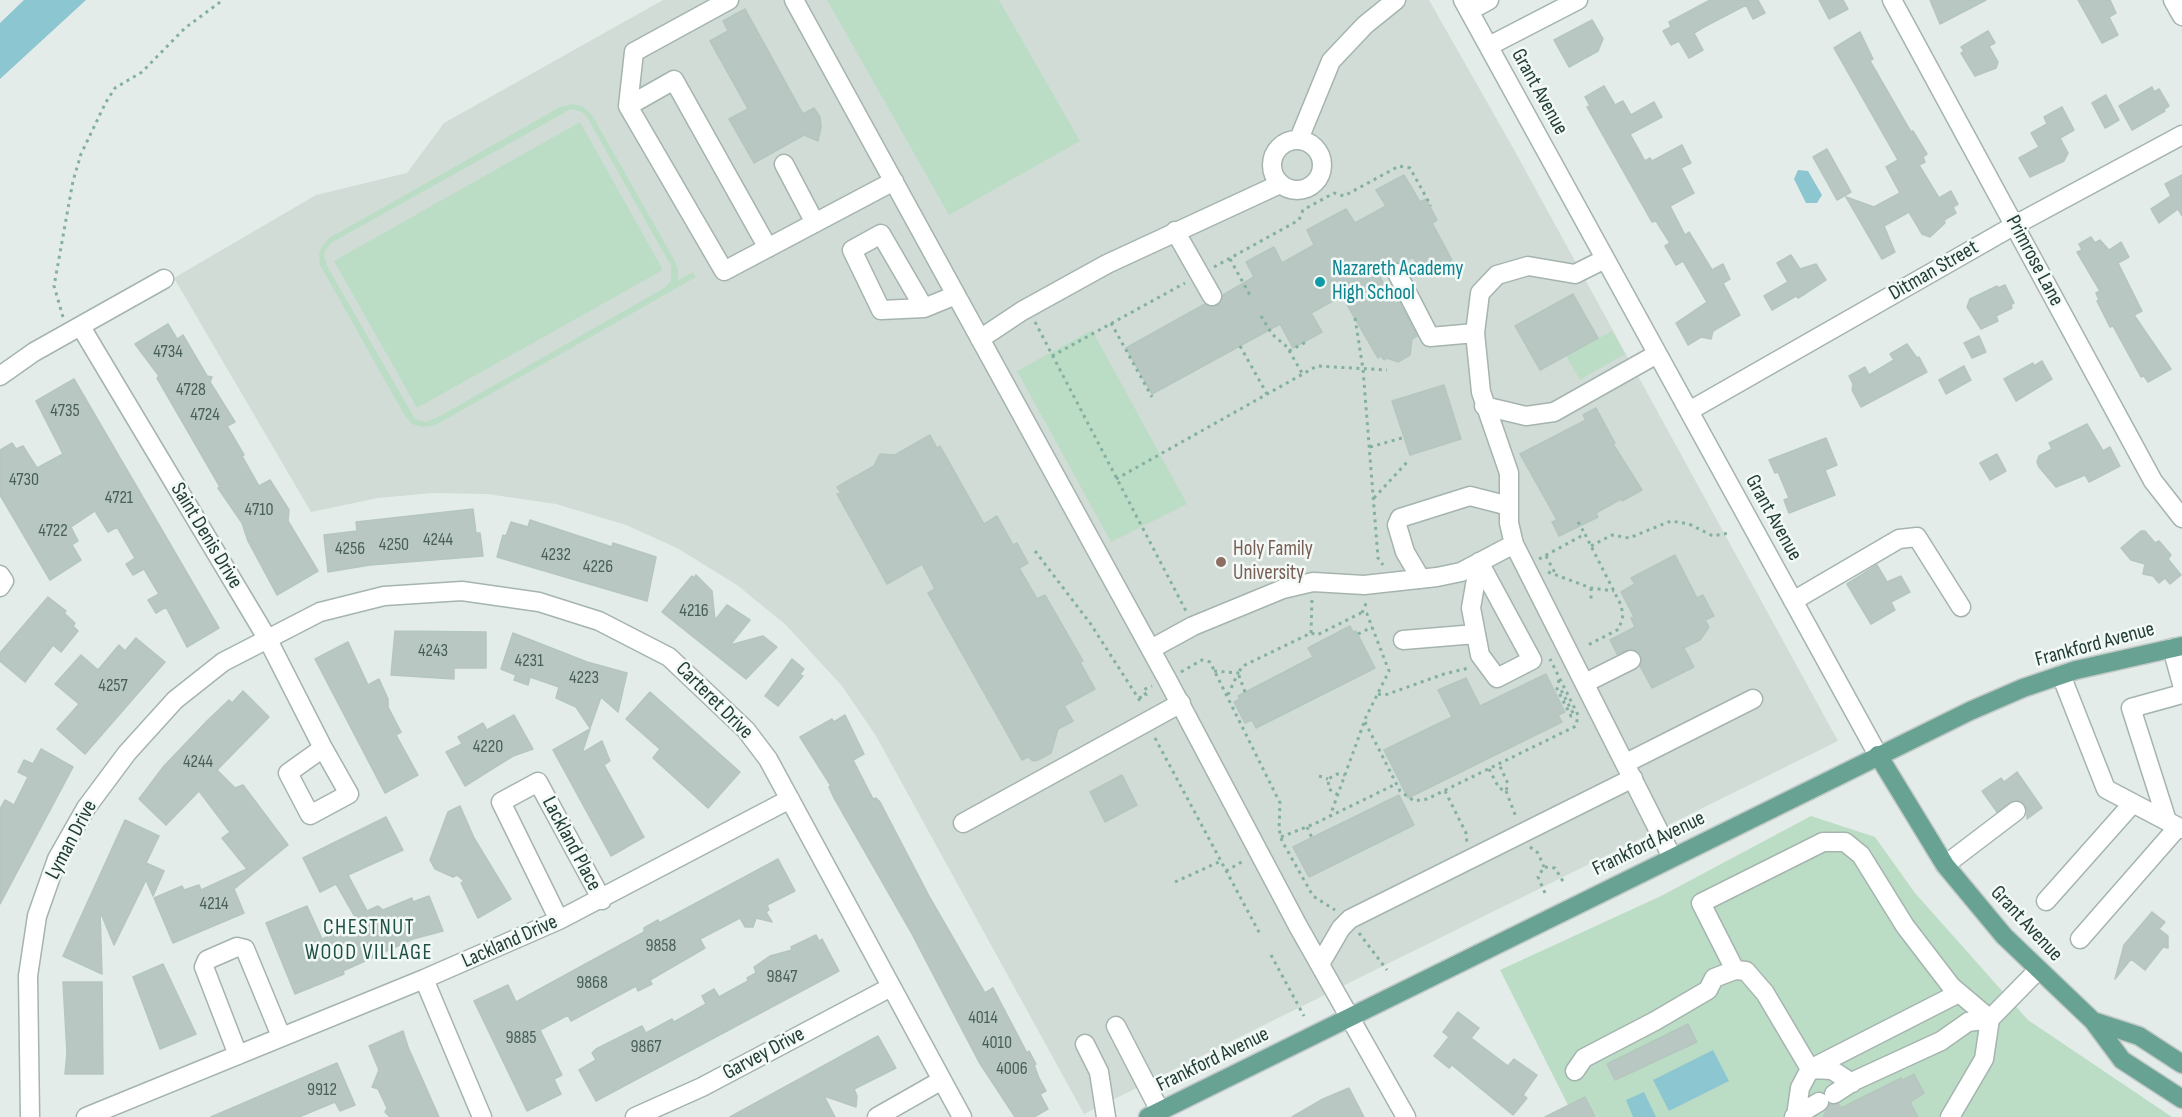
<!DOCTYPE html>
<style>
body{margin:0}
canvas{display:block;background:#e3ece8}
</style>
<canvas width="2182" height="1117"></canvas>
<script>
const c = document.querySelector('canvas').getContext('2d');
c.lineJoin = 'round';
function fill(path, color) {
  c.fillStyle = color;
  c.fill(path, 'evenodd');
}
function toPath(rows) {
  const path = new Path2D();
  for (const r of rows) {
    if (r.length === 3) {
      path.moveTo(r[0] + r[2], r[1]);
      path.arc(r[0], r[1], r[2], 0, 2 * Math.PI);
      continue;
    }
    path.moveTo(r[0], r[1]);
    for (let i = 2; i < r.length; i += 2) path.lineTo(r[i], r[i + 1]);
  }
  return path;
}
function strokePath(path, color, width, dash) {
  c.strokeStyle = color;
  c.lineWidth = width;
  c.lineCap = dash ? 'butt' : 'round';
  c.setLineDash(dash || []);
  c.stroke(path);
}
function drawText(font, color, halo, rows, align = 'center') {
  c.font = font + ' "Sofia Sans Condensed",sans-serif';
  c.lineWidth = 5;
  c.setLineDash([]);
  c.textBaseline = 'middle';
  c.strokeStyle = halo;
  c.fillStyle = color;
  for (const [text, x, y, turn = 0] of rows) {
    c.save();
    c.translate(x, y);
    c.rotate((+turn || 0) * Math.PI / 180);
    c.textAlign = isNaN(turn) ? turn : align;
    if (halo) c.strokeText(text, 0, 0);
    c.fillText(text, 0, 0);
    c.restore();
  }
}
fill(toPath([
 [663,0,1429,0,1512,146,1838,741,1084,1114,876,736,842,686,786,625,737,585,677,548,626,525,556,504,487,494,433,493,378,498,311,512,174,278,316,195,407,173,444,123]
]), '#d1dcd7');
fill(toPath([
 [827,0,999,0,1080,141,949,215],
 [573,104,582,106,592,115,675,261,678,269,678,280,693,272,696,277,436,425,422,427,412,424,405,416,320,265,319,255,322,246,329,238,560,107],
 [571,109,582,112,587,117,671,266,671,281,664,288,440,416,426,422,415,419,327,266,324,255,326,249,331,243],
 [580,122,663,270,417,408,334,261],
 [1092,330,1187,504,1111,542,1017,371],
 [1612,331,1625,354,1580,380,1566,356],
 [1811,816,1875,837,1915,893,2028,1020,2172,1117,1574,1117,1500,970,1661,896]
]), '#bcddc5');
fill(toPath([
 [24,0,86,0,0,79,0,23],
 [1798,170,1808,171,1822,195,1817,203,1806,203,1794,179],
 [1713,1050,1729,1081,1669,1111,1653,1080],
 [1644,1092,1656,1117,1633,1117,1626,1100]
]), '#8bc6d1');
const building = toPath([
 [1710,0,1758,0,1765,13,1753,19,1746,5,1704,27,1694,33,1703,50,1689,58,1679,41,1671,45,1663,31,1671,27,1669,22,1710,0],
 [1819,0,1843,0,1848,9,1829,19,1819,0],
 [1930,0,1986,0,1940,24,1930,0],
 [2078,0,2110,0,2116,13,2109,17,2118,35,2102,43,2078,0],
 [745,9,803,114,814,108,820,117,821,127,818,141,804,135,754,163,729,119,748,109,710,41,728,31,723,21,745,9],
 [1592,20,1603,39,1598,51,1569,67,1554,40,1592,20],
 [1988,31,1995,43,1989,46,1998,62,1996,68,1975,76,1961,53,1964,51,1961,47,1988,31],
 [1860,32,1873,59,1870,61,1911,132,1913,131,1927,154,1923,157,1925,162,1919,165,1939,198,1951,191,1958,204,1953,207,1956,213,1944,220,1945,223,1930,237,1922,234,1909,212,1884,226,1895,252,1882,259,1846,197,1874,207,1900,193,1886,167,1898,160,1834,48,1860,32],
 [1604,86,1615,105,1623,101,1631,115,1654,102,1662,117,1630,134,1645,161,1650,158,1652,161,1682,145,1691,163,1681,168,1694,193,1670,206,1685,235,1689,232,1712,270,1723,264,1730,279,1723,283,1740,315,1713,331,1711,339,1701,337,1688,345,1676,323,1707,302,1683,261,1676,265,1665,246,1670,243,1656,221,1652,222,1587,107,1590,106,1585,97,1604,86],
 [2152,87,2154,92,2159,89,2169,106,2164,109,2165,111,2132,130,2119,106,2152,87],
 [2106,95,2119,120,2105,128,2092,103,2106,95],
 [2062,107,2074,130,2060,138,2068,153,2064,161,2030,177,2019,158,2039,147,2031,133,2047,124,2044,117,2062,107],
 [1827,149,1851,192,1837,200,1813,157,1827,149],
 [1404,175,1420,202,1426,199,1437,220,1432,223,1452,260,1424,276,1413,257,1402,263,1391,263,1386,272,1379,275,1395,304,1399,301,1417,336,1412,339,1410,355,1398,362,1387,358,1384,360,1381,356,1378,358,1342,296,1311,313,1322,332,1293,348,1280,324,1152,394,1126,348,1205,304,1211,307,1218,305,1223,295,1254,277,1246,262,1274,247,1282,263,1314,245,1307,230,1346,209,1355,223,1386,206,1376,190,1404,175],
 [2182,175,2182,216,2178,209,2159,223,2151,209,2171,196,2165,184,2182,175],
 [2091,237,2095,243,2100,240,2109,250,2121,242,2129,257,2118,263,2142,311,2134,315,2171,369,2148,382,2144,376,2141,377,2113,326,2110,327,2097,301,2099,300,2096,293,2100,291,2077,252,2082,250,2079,244,2091,237],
 [1791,255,1800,269,1816,264,1826,280,1805,294,1798,298,1796,296,1772,310,1764,296,1788,282,1777,263,1791,255],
 [2005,285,2014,303,2011,305,2012,308,1996,316,1998,321,1981,329,1967,307,1970,299,1997,286,1998,288,2005,285],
 [1573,294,1598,338,1540,370,1515,326,1573,294],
 [168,324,177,339,183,335,207,376,212,377,210,382,235,422,227,426,244,455,242,456,259,486,270,480,289,510,288,521,318,571,277,595,248,541,242,523,218,488,220,487,157,378,159,376,135,344,168,324],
 [1979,336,1986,352,1972,358,1964,343,1979,336],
 [1907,344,1917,358,1919,357,1927,372,1861,407,1852,390,1853,384,1849,376,1865,367,1869,375,1894,360,1890,354,1907,344],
 [2042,361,2052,379,2016,401,2004,379,2033,363,2034,366,2042,361],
 [1964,366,1971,380,1946,394,1939,380,1964,366],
 [74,379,219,628,187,647,166,607,156,613,148,600,159,594,144,569,133,575,126,564,135,558,117,527,108,532,95,511,71,527,78,541,72,545,81,560,50,580,0,495,0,450,12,443,16,449,23,446,37,468,63,454,36,401,74,379],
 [1444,385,1461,439,1410,455,1392,401,1444,385],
 [1596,408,1615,443,1613,444,1642,490,1622,501,1621,499,1596,513,1598,517,1559,536,1552,522,1557,520,1520,454,1586,420,1583,415,1596,408],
 [2087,424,2103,451,2110,447,2120,466,2089,482,2085,475,2056,487,2039,467,2037,462,2039,456,2052,449,2049,443,2087,424],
 [930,435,937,448,940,446,984,524,997,516,1013,545,1017,543,1028,563,1019,568,1037,599,1045,595,1083,661,1080,662,1095,689,1064,706,1073,721,1058,729,1051,753,1038,760,1033,761,1028,757,1022,760,928,593,935,589,922,564,887,584,837,494,841,493,837,487,874,466,880,454,895,455,930,435],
 [1826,438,1837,465,1825,470,1835,495,1789,513,1784,500,1789,498,1778,472,1775,473,1769,460,1826,438],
 [1997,454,2006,471,1990,480,1980,463,1997,454],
 [473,509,476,533,480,533,483,556,370,565,328,572,324,535,357,531,356,522,473,509],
 [530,520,612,547,613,543,656,557,647,601,497,557,503,535,506,536,511,522,528,527,530,520],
 [2141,531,2145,531,2155,543,2159,541,2171,555,2168,559,2181,575,2170,584,2165,578,2159,583,2153,576,2143,574,2145,564,2131,560,2121,548,2141,531],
 [1675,555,1697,598,1703,595,1714,616,1705,620,1709,627,1700,640,1684,648,1694,667,1652,688,1640,666,1641,654,1631,649,1617,654,1610,640,1635,627,1631,618,1634,617,1621,592,1635,584,1631,578,1675,555],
 [1877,565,1887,582,1901,576,1910,592,1891,602,1895,610,1871,624,1847,584,1877,565],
 [696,575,712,591,715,620,727,605,750,620,730,645,763,636,777,647,746,679,662,612,692,576,694,578,696,575],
 [48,597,66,611,64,613,75,623,73,626,78,631,61,652,53,645,25,682,0,661,0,653,48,597],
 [1350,626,1353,632,1356,631,1375,668,1256,728,1252,720,1245,723,1234,702,1240,699,1238,696,1313,657,1308,648,1350,626],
 [395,631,486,632,486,668,454,668,454,679,391,675,395,631],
 [513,633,587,662,627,673,618,712,601,697,590,728,576,707,556,698,559,687,530,677,528,685,514,680,516,675,501,669,513,633],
 [136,638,165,662,85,754,57,729,79,704,55,684,81,655,98,670,119,645,125,651,136,638],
 [348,642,368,685,379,679,388,699,388,707,401,732,396,735,418,775,385,793,315,659,348,642],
 [792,659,804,669,800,674,803,676,778,706,765,696,792,659],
 [1546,674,1565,712,1558,715,1562,722,1408,798,1384,750,1452,717,1438,690,1466,678,1480,706,1546,674],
 [243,691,269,717,217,770,235,788,243,785,288,845,234,889,244,913,173,943,154,898,182,886,184,890,199,885,201,890,247,869,222,838,230,832,199,791,166,825,139,799,164,766,207,721,229,700,232,703,243,691],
 [650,692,740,772,708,808,653,758,660,749,626,719,650,692],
 [514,715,533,749,513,756,465,786,446,752,462,744,458,737,483,723,487,730,514,715],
 [845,715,864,754,853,760,873,799,876,798,880,802,929,896,985,993,993,988,1027,1053,1029,1051,1036,1064,1034,1065,1039,1078,1046,1091,1040,1094,1048,1109,1034,1117,1015,1117,979,1062,912,934,834,798,829,787,831,786,800,737,832,719,834,722,845,715],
 [590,729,582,753,602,741,610,761,604,765,644,837,611,856,553,750,590,729],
 [41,749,73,767,0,904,0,809,5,800,14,805,28,777,18,772,24,760,33,764,41,749],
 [2017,772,2042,808,2027,819,2027,809,2021,801,2010,802,1997,812,1982,791,2001,778,2004,782,2017,772],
 [1122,775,1137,805,1105,822,1090,792,1122,775],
 [1399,795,1414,825,1309,877,1293,847,1399,795],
 [460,806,474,838,511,899,478,918,461,883,464,881,457,875,453,877,435,869,430,860,448,812,460,806],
 [386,817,403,850,348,875,367,911,378,906,383,910,412,898,413,902,429,896,443,931,413,939,343,971,344,974,295,994,266,923,307,906,322,939,359,924,336,884,320,892,303,858,386,817],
 [125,820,159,836,146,863,164,871,153,896,146,880,114,945,100,911,102,974,63,956,125,820],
 [778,859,795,891,767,905,769,910,766,912,772,922,756,918,753,927,745,927,740,918,700,939,705,948,650,980,652,984,638,991,636,986,571,1021,568,1015,540,1030,562,1075,554,1079,561,1094,527,1111,474,1001,508,985,516,1002,644,932,644,928,658,920,659,923,778,859],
 [2152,912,2165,922,2159,929,2168,936,2168,948,2163,947,2145,970,2131,959,2115,979,2124,945,2152,912],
 [816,935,819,941,822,939,839,971,596,1101,579,1070,596,1060,592,1053,596,1049,642,1026,646,1033,672,1019,674,1022,706,1004,702,996,714,989,719,997,748,981,747,978,756,973,754,967,770,956,792,950,791,947,816,935],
 [163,964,196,1034,160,1049,133,977,163,964],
 [63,982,102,982,103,1074,65,1074,67,1053,63,982],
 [1458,1012,1479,1028,1471,1038,1508,1066,1514,1059,1537,1075,1523,1095,1527,1098,1513,1115,1452,1065,1449,1068,1434,1056,1449,1037,1443,1032,1458,1012],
 [1688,1024,1697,1042,1615,1080,1607,1064,1688,1024],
 [403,1031,408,1047,439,1117,390,1117,385,1112,387,1108,378,1089,372,1087,379,1070,369,1046,403,1031],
 [878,1036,896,1068,854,1089,857,1096,856,1107,824,1096,835,1117,730,1117,878,1036],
 [337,1063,355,1105,340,1111,335,1102,299,1117,211,1117,337,1063],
 [1914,1074,1924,1093,1910,1102,1918,1117,1823,1117,1830,1104,1839,1104,1841,1108,1901,1078,1903,1080,1914,1074],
 [1349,1088,1364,1117,1292,1117,1323,1099,1349,1088],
 [1585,1097,1595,1117,1545,1117,1585,1097]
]);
fill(building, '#b8c7c1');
strokePath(building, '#b5c6bf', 1.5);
const minor = toPath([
 [729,0,634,52,628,106,724,271,894,181],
 [794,0,1167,679,1298,926,1406,1117],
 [1463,0,1878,755],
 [1892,0,2153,481,2182,518],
 [2173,0,2182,16],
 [1469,11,1489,0],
 [1489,46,1578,0],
 [628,106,674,80,768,248],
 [1299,139,1331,61,1365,25,1396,0],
 [1297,165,25],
 [784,164,815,223],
 [1175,231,1212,296],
 [1605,259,1575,274,1528,266,1497,275,1480,293,1475,333,1481,392,1509,473,1509,523,1514,544,1672,857],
 [1397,273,1430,337,1475,333],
 [924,308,881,310,852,250,881,234,924,308,956,295],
 [81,327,267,638,323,748],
 [980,339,1022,311,1107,264,1280,184],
 [0,376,34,352,164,279],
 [1484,406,1526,416,1554,412,1657,354],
 [1689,411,2015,225,2182,135],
 [1479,562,1532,660,1497,678,1480,655,1471,608,1479,562],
 [0,575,4,581,0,587],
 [1421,579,1405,552,1397,525,1400,518,1470,496,1509,506],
 [1793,601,1899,539,1917,537,1961,607],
 [1403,640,1476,634],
 [2172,648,2182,684],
 [1151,649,1193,626,1283,589,1313,582,1364,585,1437,577,1461,572,1514,544],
 [2061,675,2106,789,2182,829],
 [1585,683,1631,660],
 [323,748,349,794,310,815,288,773,323,748],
 [1626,763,1753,699],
 [2167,821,2131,708,2182,694],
 [963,823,1181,703],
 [1945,865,2016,811],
 [2046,901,2133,803],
 [559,920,501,802,538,782,602,900],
 [2080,939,2178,827],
 [1320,964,1341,928,1350,919,1633,778],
 [424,979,482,1117],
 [1959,993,1810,1069,1765,993,1746,971,1735,970,1701,903,1823,842,1845,842,1861,855,1905,926,1951,986,1990,1019,2037,971],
 [1116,1026,1160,1111],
 [1085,1044,1099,1072,1106,1117],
 [238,1055,204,967,207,960,237,947,245,949,281,1036],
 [1575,1071,1584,1058,1655,1021,1708,990,1714,978,1735,970],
 [1834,1094,1854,1081,1941,1041,1968,1022,1990,1019,1984,1059,1950,1117],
 [1796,1116,1800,1088,1810,1069,1832,1070,1852,1083],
 [30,1117,28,976,37,916,57,859,86,808,127,753,175,700,223,662,320,612,384,596,462,591,539,602,599,621,669,657,746,730,768,759,962,1117],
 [86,1117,424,979,559,920,790,799],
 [635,1117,702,1087,891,987],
 [877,1117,942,1080],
 [1794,1117,1819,1102]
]);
const major = toPath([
 [1878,755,1945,865,2004,936,2093,1021,2122,1060,2182,1099],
 [2093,1021,2139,1036,2182,1064],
 [1148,1117,1970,711,2023,688,2076,670,2182,646]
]);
strokePath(minor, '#a5b4af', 21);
strokePath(major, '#c1c9c7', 21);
strokePath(toPath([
 [1230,259,1251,297],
 [1214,267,1299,220,1303,210,1334,193,1344,196,1399,166,1410,168,1431,206],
 [1261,316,1272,334,1287,347,1302,373],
 [63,317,54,286,73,181,81,154,106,102,115,88,142,72,185,28,223,0],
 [1355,318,1363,369,1378,558,1383,565],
 [1035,322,1186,611],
 [1111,323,1152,397],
 [1240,346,1267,394],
 [1289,351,1308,341],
 [1052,356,1185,283],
 [1370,447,1402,438],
 [1116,479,1317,366,1387,370],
 [1374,498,1408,461],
 [1578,522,1585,534],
 [1591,546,1612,535,1629,538,1671,521,1689,524,1713,536,1729,533],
 [1035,551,1090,623,1142,704],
 [1546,556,1555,573],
 [1539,559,1585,534,1591,546,1621,605,1623,615,1619,629,1586,646],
 [1548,572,1591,588,1614,591],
 [1591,588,1591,601],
 [1362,613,1367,601],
 [1311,633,1312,598],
 [1358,634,1372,627],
 [1214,671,1238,673,1227,697],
 [1181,672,1202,660,1210,662,1280,803,1279,829,1282,841,1313,896,1335,910],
 [1559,680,1557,689,1571,716,1574,715,1561,690,1564,688],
 [1245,692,1238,673,1243,666,1311,633,1317,635,1361,613,1367,614,1389,671,1366,717,1330,816],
 [1378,694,1385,695,1444,674,1469,668],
 [1139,698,1146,695,1143,690,1152,686],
 [1365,722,1400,791,1414,801,1427,799,1576,726,1578,715,1550,659],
 [1155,738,1260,934],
 [1489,769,1499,788,1506,791,1508,784,1499,764],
 [1319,776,1328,779],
 [1445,791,1466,833,1467,843],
 [1506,791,1516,817],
 [1338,795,1329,789,1328,779,1337,774,1345,775],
 [1307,827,1312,838],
 [1281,837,1314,824,1396,784],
 [1530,847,1538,853,1544,867],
 [1226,871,1245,860],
 [1175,882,1221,861],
 [1545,893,1538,877,1544,867,1555,868,1564,883],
 [1359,933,1387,970],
 [1271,955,1304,1016]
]), '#83b0a2', 3, [3, 4.5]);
strokePath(minor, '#fff', 18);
strokePath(major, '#67a293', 18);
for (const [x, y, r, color] of [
 [1320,282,6,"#0f9aa8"],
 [1221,562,6,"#8d6e63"]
]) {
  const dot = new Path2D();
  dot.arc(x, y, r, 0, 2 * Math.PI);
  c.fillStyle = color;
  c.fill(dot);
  strokePath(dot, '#f3f9f6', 2);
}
drawText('18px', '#486059', null, [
 ["4734",168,352],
 ["4728",191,390],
 ["4735",65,411],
 ["4724",205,415],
 ["4730",24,480],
 ["4721",119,498],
 ["4710",259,510],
 ["4722",53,531],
 ["4244",438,540],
 ["4250",394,545],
 ["4256",350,549],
 ["4232",556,555],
 ["4226",598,567],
 ["4216",694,611],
 ["4243",433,651],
 ["4231",529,661],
 ["4223",584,678],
 ["4257",113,686],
 ["4220",488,747],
 ["4244",198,762],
 ["4214",214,904],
 ["9858",661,946],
 ["9847",782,977],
 ["9868",592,983],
 ["4014",983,1018],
 ["9885",521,1038],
 ["4010",997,1043],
 ["9867",646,1047],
 ["4006",1012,1069],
 ["9912",322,1090]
]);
drawText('21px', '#223e36', '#f3f9f6', [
 ["Grant Avenue",1539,92,61],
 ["Primrose Lane",2034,261,62],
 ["Ditman Street",1934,271,-30],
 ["Grant Avenue",1773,518,61],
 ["Saint Denis Drive",206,536,59],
 ["Frankford Avenue",2095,645,-15],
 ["Carteret Drive",714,701,45],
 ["Lyman Drive",72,840,-62],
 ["Lackland Place",571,844,62],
 ["Frankford Avenue",1649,844,-26],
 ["Grant Avenue",2026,924,47],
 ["Lackland Drive",510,942,-24],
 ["Garvey Drive",764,1054,-28],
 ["Frankford Avenue",1213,1060,-26]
]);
drawText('21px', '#0d838f', '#f3f9f6', [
 ["Nazareth Academy",1332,270],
 ["High School",1332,294]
], 'left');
drawText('21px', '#785e54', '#f3f9f6', [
 ["Holy Family",1233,550],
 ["University",1233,574]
], 'left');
c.letterSpacing = '1.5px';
drawText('22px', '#1e5044', '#f3f9f6', [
 ["CHESTNUT",369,928],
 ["WOOD VILLAGE",369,953]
]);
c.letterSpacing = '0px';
</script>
